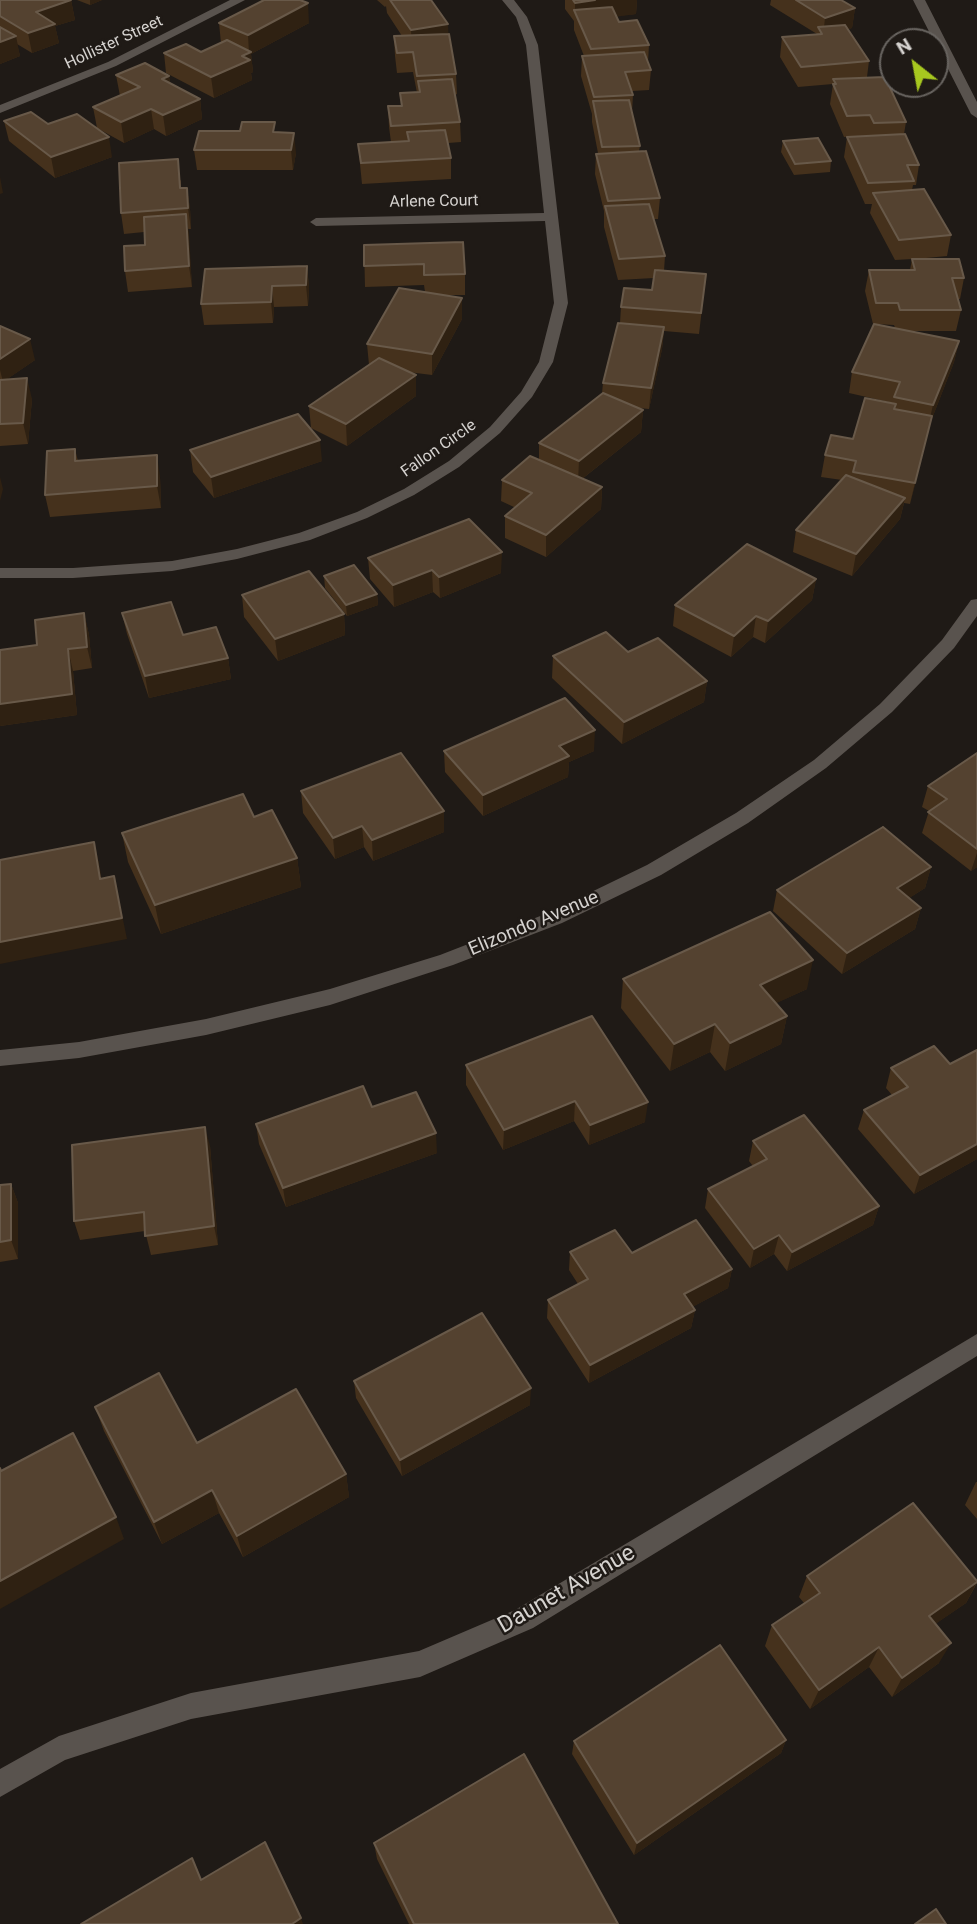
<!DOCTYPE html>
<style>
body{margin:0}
#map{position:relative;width:977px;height:1924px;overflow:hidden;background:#1f1a16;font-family:Roboto,sans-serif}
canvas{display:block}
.north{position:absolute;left:879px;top:28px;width:70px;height:70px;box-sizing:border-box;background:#1f1a16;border:2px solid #686460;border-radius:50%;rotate:329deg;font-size:19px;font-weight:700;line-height:28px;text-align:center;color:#d5d2cf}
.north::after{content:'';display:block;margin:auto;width:24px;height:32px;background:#a7c81f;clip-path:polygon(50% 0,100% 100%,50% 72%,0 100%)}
</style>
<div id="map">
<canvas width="977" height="1924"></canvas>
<div class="north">N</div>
</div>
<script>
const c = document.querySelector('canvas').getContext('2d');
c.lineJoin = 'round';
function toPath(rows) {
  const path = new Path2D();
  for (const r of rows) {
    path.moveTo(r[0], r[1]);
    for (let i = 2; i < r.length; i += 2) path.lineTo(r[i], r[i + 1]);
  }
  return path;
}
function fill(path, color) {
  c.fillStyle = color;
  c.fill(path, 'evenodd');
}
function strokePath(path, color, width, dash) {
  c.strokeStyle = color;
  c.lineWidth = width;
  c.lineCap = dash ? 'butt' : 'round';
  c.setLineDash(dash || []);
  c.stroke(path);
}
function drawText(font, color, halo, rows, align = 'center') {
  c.font = font + ' Roboto,sans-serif';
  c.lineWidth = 5;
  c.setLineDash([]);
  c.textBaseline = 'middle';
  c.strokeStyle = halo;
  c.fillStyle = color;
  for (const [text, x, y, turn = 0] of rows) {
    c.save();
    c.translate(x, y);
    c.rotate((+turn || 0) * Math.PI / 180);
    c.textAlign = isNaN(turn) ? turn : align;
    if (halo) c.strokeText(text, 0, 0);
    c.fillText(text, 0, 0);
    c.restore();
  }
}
fill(toPath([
 [230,0,245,0,116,66,0,113,0,105,108,62,230,0],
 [502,0,514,0,527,17,538,45,568,303,553,362,532,397,500,433,459,467,414,495,367,518,310,540,237,559,172,571,73,578,0,578,0,568,73,568,172,561,237,549,299,533,357,512,404,489,449,461,490,427,521,392,539,362,554,303,545,221,316,226,310,222,316,218,544,213,526,45,516,17,502,0],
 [913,0,925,0,977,102,977,118,971,114,913,0],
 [977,599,977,616,954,648,892,712,826,768,748,823,661,875,562,923,453,965,330,1005,206,1035,79,1058,0,1066,0,1050,79,1042,206,1019,330,989,440,955,548,913,647,865,736,813,814,760,880,704,942,640,971,600,977,599],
 [977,1334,977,1356,533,1628,420,1677,191,1719,65,1760,0,1797,0,1769,59,1736,191,1693,419,1651,515,1610,977,1334]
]), '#59534e');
fill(toPath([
 [0,0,71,0,75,20,55,26,59,43,32,53,17,44,20,56,0,64],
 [77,0,102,0,90,5],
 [377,0,431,0,448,34,456,74,457,94,455,95,460,122,461,142,448,143,451,158,451,179,362,184,358,144,391,142,389,127,388,106,401,106,400,93,417,93,413,72,397,73,395,56,394,36,402,36,387,13,386,6,385,7],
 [565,0,637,0,636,14,616,16,619,22,649,45,648,62,651,70,649,90,632,91,633,95,632,112,640,146,639,151,660,198,658,219,653,219,665,256,664,271,706,274,699,334,664,331,662,349,649,409,638,408,643,410,641,432,582,479,602,487,601,509,546,557,505,538,505,516,516,508,501,501,502,480,539,460,539,443,602,393,603,383,620,323,621,307,652,290,654,278,618,280,604,227,604,211,595,174,596,154,598,153,592,122,592,114,581,76,582,56,584,56,574,30,574,21,565,9],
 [771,0,841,0,855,8,852,28,848,29,869,61,867,77,906,122,904,134,919,165,916,185,913,185,912,190,951,235,947,256,916,259,964,278,960,299,958,299,961,310,956,331,907,331,959,341,954,362,931,421,910,504,904,503,900,519,852,576,793,552,796,530,842,480,821,477,825,455,853,439,893,403,849,393,852,372,874,324,873,324,865,291,869,270,910,270,912,259,895,260,870,213,872,204,865,204,844,157,847,137,867,136,844,137,830,104,833,84,798,87,780,57,782,37,817,34,770,5],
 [875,324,894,325,895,328],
 [219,23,309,23,251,54,253,72,251,73,252,80,214,98,166,73,164,53,201,52,221,43],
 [116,75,169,76,170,83,200,99,202,119,166,136,154,129,124,143,97,128,93,107,120,96],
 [4,121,112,157,55,178,9,141],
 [276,132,296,153,293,170,197,170,194,150],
 [783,141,831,161,830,172,794,175,781,152],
 [181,180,181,188,187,188,190,209,191,229,188,229,192,287,128,292,125,271,145,245,144,232,124,234,121,213],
 [364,245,465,274,465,295,447,295,462,319,432,375,408,372,416,396,347,446,311,428,309,406,369,365,367,344,425,292,424,285,365,287],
 [307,266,309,287,308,306,274,307,273,323,204,325,201,304],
 [0,326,35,360,7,379,32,399,28,444,0,446],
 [75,449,78,461,160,477,161,508,50,517,45,495],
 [190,450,322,461,214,498,193,472],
 [368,558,501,573,440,598,433,592,394,607,370,579],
 [324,576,377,594,378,605,347,616,325,588],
 [816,579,812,600,765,643,753,637,731,657,673,626,675,605],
 [242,595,344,614,345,635,278,661,244,617],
 [84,613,89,635,92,668,73,671,77,715,0,726,0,650,37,645],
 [122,613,183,635,228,658,231,679,149,698,127,634],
 [628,652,707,681,704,702,622,744,552,678,553,656],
 [444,751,594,751,569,762,568,777,483,816,445,772],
 [977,753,977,867,971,871,922,833,929,811,922,807,928,786],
 [301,791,444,811,444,832,373,861,364,847,335,859,303,813],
 [254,817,297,858,301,887,161,934,128,862,122,833],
 [931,867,925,888,909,898,921,908,915,929,842,974,773,911,777,890],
 [623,979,807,989,776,1003,787,1016,781,1044,725,1071,710,1052,670,1071,621,1008],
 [977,1050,977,1159,914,1194,858,1129,864,1110,892,1095,886,1088,891,1068,950,1064],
 [466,1065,645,1122,589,1145,574,1121,503,1150,466,1085],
 [372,1107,437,1153,286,1207,259,1144,256,1124],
 [753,1141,879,1206,873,1225,787,1271,774,1254,750,1268,705,1208,708,1189,753,1166,749,1161],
 [210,1146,218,1245,151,1255,145,1231,80,1240,74,1221],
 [11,1184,18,1203,18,1259,0,1262,0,1185],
 [570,1252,632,1253,732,1269,728,1288,692,1307,695,1310,691,1328,589,1383,547,1318,548,1300,578,1284,569,1270],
 [354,1381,530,1405,402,1476,356,1398],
 [95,1407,197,1443,346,1474,349,1497,243,1557,219,1513,162,1544,104,1431],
 [976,1482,977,1482,977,1519,965,1505],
 [807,1576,977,1581,977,1583,966,1603,935,1624,939,1663,892,1697,869,1667,810,1709,765,1646,772,1625,804,1603,799,1597],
 [786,1740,781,1753,634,1855,572,1754,574,1741],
 [374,1843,618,1924,409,1924,377,1859]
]), '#45311c');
fill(toPath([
 [71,0,75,20,55,26,59,43,32,53,28,33,36,12],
 [90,0,102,0,90,5],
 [595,0,637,0,636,14,579,22,575,12,575,3],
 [308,3,309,23,251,54,253,72,251,73,252,80,214,98,211,77,242,56,249,53,248,35],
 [855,8,852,28,823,37,825,18],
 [448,24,449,44,412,50,411,30],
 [16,36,20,56,0,64,0,42],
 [169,76,172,96,162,79],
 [200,99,202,119,166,136,163,115],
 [151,109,154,129,124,143,121,122],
 [294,133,296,153,293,170,291,150],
 [109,137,112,157,55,178,51,157],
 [0,177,3,193,0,194],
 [187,188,190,209,191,229,188,208],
 [186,214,189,234,192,287,189,266],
 [307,266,309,287,308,306,306,285],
 [272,286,274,307,273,323,271,302],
 [462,298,462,319,432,375,432,354],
 [664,327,662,349,649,409,651,388],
 [30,339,35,360,3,382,0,370,0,359],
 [959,341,954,362,931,421,910,504,933,405],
 [416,375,416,396,347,446,346,424],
 [27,378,32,399,28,444,23,423],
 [643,410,641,432,578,482,579,461],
 [320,440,322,461,214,498,211,477],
 [157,455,160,477,161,508,157,486],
 [0,477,3,489,0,501],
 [602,487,601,509,546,557,546,535],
 [905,498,900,519,852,576,856,554],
 [502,552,501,573,440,598,439,577],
 [432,570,433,592,394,607,393,585],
 [816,579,812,600,765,643,768,621],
 [377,594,378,605,347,616,346,605],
 [84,613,89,635,92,668,87,647],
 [344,614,345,635,278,661,275,639],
 [756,616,753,637,731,657,734,636],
 [68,649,73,671,77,715,0,726,0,704],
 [228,658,231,679,149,698,145,676],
 [707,681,704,702,622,744,624,722],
 [595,730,594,751,569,762,568,777,483,816,483,795,559,746],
 [444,811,444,832,373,861,372,840],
 [362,826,364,847,335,859,333,838],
 [94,842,99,863,105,900,100,879],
 [977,853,977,867,971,871],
 [297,858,301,887,161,934,155,905],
 [931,867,925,888,892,909,897,888],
 [114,876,127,939,0,964,0,942],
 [921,908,915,929,842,974,847,953],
 [813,960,807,989,755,1013,760,985],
 [787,1016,781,1044,725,1071,730,1043],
 [715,1024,710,1052,670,1071,674,1044],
 [575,1101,574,1121,503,1150,504,1130],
 [648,1102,645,1122,589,1145,590,1125],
 [205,1127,210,1146,218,1245,214,1226],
 [436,1133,437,1153,286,1207,283,1188],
 [977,1144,977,1159,914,1194,920,1175],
 [11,1184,18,1203,18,1259,11,1240],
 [879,1206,873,1225,787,1271,792,1252],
 [779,1235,774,1254,750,1268,754,1249],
 [732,1269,728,1288,681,1313,684,1294],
 [695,1310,691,1328,589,1383,590,1365],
 [531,1388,530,1405,402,1476,400,1460],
 [346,1474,349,1497,243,1557,237,1536],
 [212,1490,219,1513,162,1544,154,1522],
 [116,1517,124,1539,0,1609,0,1581],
 [977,1582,966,1603,918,1636,929,1616],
 [951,1643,939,1663,892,1697,902,1678],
 [879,1647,869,1667,810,1709,819,1690],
 [786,1740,781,1753,634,1855,637,1843],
 [301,1918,303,1924,292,1924]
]), '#2f2112');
const building = toPath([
 [0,0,71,0,36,12,55,24,28,33,0,16,0,0],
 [264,0,300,0,308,3,248,35,219,23,264,0],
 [390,0,431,0,448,24,411,30,390,0],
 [573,0,595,0,575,3,573,0],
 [796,0,841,0,855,8,825,18,796,0],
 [612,7,619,22,637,20,649,45,591,49,574,10,612,7],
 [845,25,869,61,801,67,782,37,822,34,818,27,845,25],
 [0,27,16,36,0,42,0,27],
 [449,34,456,74,417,76,413,52,397,53,394,36,449,34],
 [227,40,251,52,242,56,250,60,211,77,164,53,186,44,201,52,227,40],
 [644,52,651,70,625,72,633,95,594,97,582,56,644,52],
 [145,63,169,76,162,79,200,99,163,115,151,109,121,122,93,107,140,87,116,75,145,63],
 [885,77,906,122,874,123,870,115,847,116,833,84,836,84,833,79,885,77],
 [452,79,460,122,391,126,388,106,402,106,400,93,420,92,418,81,452,79],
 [629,100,640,146,602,147,593,101,629,100],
 [31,112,48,124,77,114,109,137,51,157,4,121,31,112],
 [242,122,275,122,273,132,294,133,291,150,194,150,199,131,240,131,242,122],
 [445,130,451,158,361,163,358,144,409,141,407,132,445,130],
 [905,134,919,165,907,165,914,181,868,183,847,137,905,134],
 [818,138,831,161,795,164,783,141,818,138],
 [646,151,660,198,608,201,596,154,646,151],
 [178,159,180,188,187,188,188,208,121,213,119,163,178,159],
 [924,189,951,235,899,240,873,193,924,189],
 [649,204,665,256,619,259,605,206,649,204],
 [186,214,189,266,125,271,124,246,145,245,144,217,186,214],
 [463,242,465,274,424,275,424,264,364,266,364,245,463,242],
 [912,259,959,259,964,278,952,278,961,310,900,310,898,303,876,303,869,270,915,270,912,259],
 [307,266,306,285,272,286,271,302,201,304,205,269,307,266],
 [655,270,706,274,701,313,621,307,624,288,652,290,655,270],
 [399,288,462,298,432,354,367,344,399,288],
 [618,323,664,327,651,388,603,383,618,323],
 [874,324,959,341,933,405,894,397,900,382,852,372,874,324],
 [0,326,30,339,0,359,0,326],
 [379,358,416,375,346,424,309,406,379,358],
 [27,378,23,423,0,424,0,380,27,378],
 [603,393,643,410,579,461,539,443,603,393],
 [865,398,896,404,894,409,932,416,915,483,853,472,856,461,825,455,831,435,853,439,865,398],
 [298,414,320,440,211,477,190,450,298,414],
 [75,449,75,461,157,455,157,486,45,495,47,451,75,449],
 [530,456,602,487,546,535,505,516,532,493,502,480,530,456],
 [846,475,905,498,856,554,796,530,846,475],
 [469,519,502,552,439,577,432,570,393,585,368,558,469,519],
 [747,544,816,579,768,621,756,616,734,636,675,605,747,544],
 [354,565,377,594,346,605,324,576,354,565],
 [309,571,344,614,275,639,242,595,309,571],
 [171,602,183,635,216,627,228,658,145,676,122,613,171,602],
 [84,613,87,647,68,649,72,694,0,704,0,650,37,645,35,620,84,613],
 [606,632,628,652,658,638,707,681,624,722,553,656,606,632],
 [565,698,595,730,559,746,569,756,483,795,444,751,565,698],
 [401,753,444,811,372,840,362,826,333,838,301,791,401,753],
 [977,753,977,849,928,812,947,799,928,786,977,753],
 [243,794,254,817,272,810,297,858,155,905,122,833,243,794],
 [883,827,931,867,897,888,921,908,847,953,777,890,883,827],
 [94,842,100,879,114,876,122,918,0,942,0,860,94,842],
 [770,912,813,960,760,985,787,1016,730,1043,715,1024,674,1044,623,979,770,912],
 [592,1016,648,1102,590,1125,575,1101,504,1130,466,1065,592,1016],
 [934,1046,950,1064,977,1050,977,1144,920,1175,864,1110,908,1087,891,1068,934,1046],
 [363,1086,372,1107,416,1092,436,1133,283,1188,256,1124,363,1086],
 [804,1115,879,1206,792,1252,779,1235,754,1249,708,1189,767,1159,753,1141,804,1115],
 [205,1127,214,1226,145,1236,144,1212,74,1221,72,1145,205,1127],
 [11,1184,11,1240,0,1242,0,1185,11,1184],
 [696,1220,732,1269,684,1294,695,1310,590,1365,548,1300,588,1279,570,1252,615,1230,632,1253,696,1220],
 [482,1313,531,1388,400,1460,354,1381,482,1313],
 [159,1373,197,1443,296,1389,346,1474,237,1536,212,1490,154,1522,95,1407,159,1373],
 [73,1433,116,1517,0,1581,0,1468,1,1471,73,1433],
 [913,1503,977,1581,977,1582,929,1616,951,1643,902,1678,879,1647,819,1690,772,1625,820,1593,807,1576,913,1503],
 [720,1645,786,1740,637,1843,574,1741,720,1645],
 [524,1754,618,1924,414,1924,374,1843,524,1754],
 [265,1842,301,1918,292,1924,81,1924,192,1858,201,1880,265,1842],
 [936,1909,946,1924,915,1924,936,1909]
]);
fill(building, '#544230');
strokePath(building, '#685949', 2);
drawText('16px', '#d5d2cf', '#1f1a16', [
 ["Hollister Street",114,43,-25],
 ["Arlene Court",434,202,-1],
 ["Fallon Circle",439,449,-35]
]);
drawText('19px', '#d5d2cf', '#1f1a16', [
 ["Elizondo Avenue",534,924,-23]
]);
drawText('23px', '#d5d2cf', '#1f1a16', [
 ["Daunet Avenue",567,1590,-30]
]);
</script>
